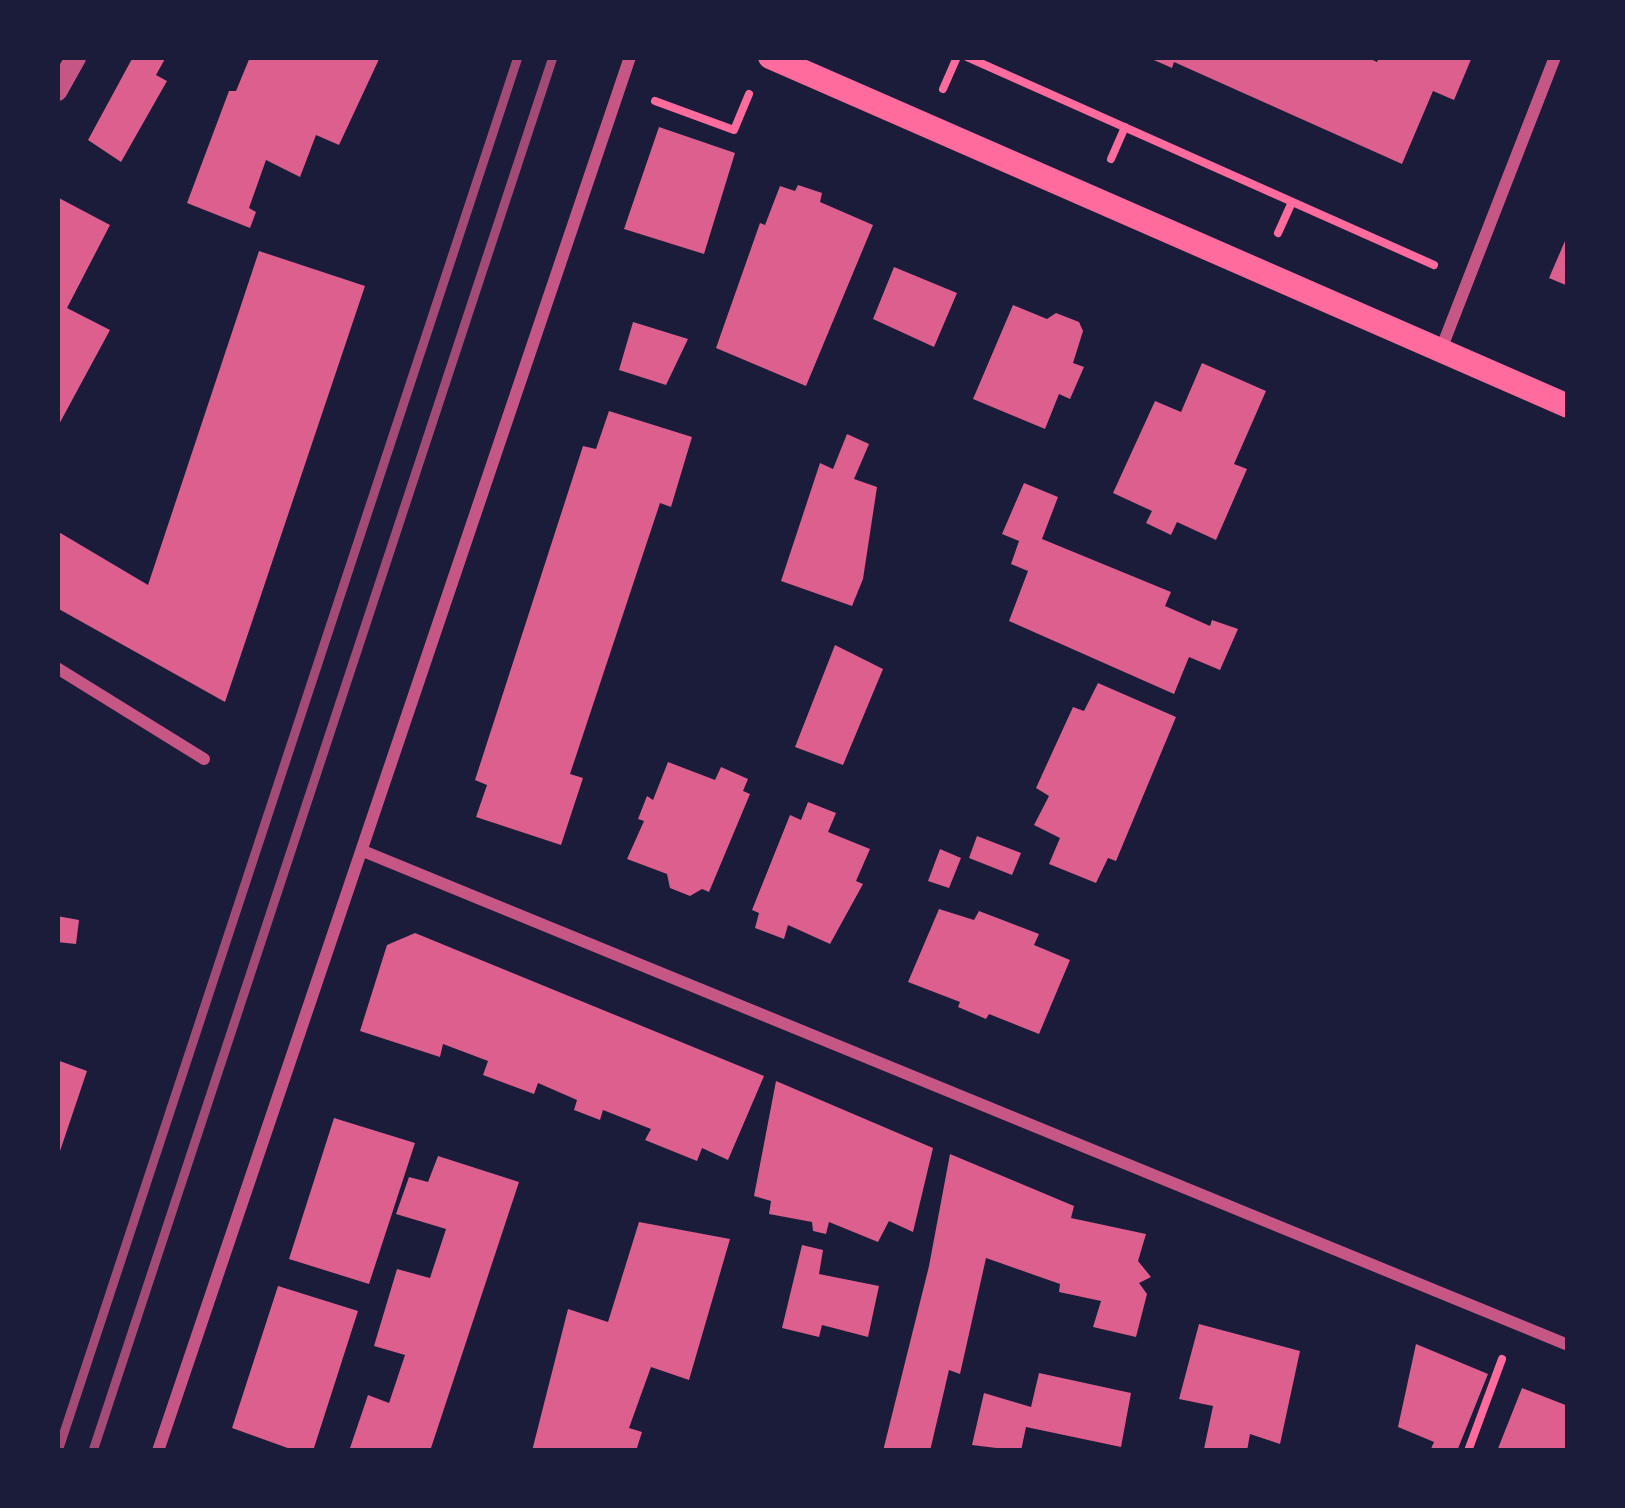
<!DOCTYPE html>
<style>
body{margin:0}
#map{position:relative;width:1625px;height:1508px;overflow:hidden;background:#1b1b3a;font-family:"Archivo Narrow",sans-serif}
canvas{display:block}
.frame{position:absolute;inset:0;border:60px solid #1b1b3a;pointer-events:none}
</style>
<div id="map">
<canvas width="1625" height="1508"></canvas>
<div class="frame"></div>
</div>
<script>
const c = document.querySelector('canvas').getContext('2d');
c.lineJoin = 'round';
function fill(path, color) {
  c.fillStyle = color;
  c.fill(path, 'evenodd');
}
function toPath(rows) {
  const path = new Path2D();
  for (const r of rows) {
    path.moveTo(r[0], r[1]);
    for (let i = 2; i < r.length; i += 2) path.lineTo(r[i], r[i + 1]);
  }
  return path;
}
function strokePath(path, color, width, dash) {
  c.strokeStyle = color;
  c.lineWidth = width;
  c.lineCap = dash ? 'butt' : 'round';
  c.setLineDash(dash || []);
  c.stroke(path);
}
fill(toPath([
 [133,57,166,57,156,75,167,81,121,162,88,140],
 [250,57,380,57,339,145,316,135,300,177,266,160,249,208,256,212,250,228,187,203,229,91,236,91],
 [1147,57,1366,57,1377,62,1379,57,1472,57,1454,100,1433,91,1402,164,1174,62,1172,68],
 [659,127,735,153,704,254,624,229],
 [798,185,822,193,820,202,873,225,806,386,716,348,760,223,765,225,780,186,795,191],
 [57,197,110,225,67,308,110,330,57,428],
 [1568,234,1568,286,1549,278],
 [259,251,365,286,225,702,57,608,57,531,148,585],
 [894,267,957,293,934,347,873,319],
 [1013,305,1047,319,1056,313,1079,322,1083,331,1073,363,1084,367,1070,399,1059,394,1045,429,973,399],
 [633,322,688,339,666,385,619,370],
 [1202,363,1266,391,1234,464,1247,469,1216,540,1177,522,1171,535,1146,523,1152,511,1113,493,1155,401,1181,412],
 [609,411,692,437,671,507,660,503,570,774,583,778,561,845,476,817,487,785,475,780,583,446,596,449],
 [847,434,869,444,854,479,877,487,863,579,852,606,781,581,820,463,833,469],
 [1024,483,1058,497,1042,539,1171,592,1165,606,1210,626,1212,620,1238,629,1220,670,1189,657,1174,694,1009,621,1028,571,1011,564,1019,541,1002,534],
 [835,645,883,669,843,765,795,747],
 [1098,683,1176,717,1116,861,1108,858,1096,883,1049,864,1060,838,1034,825,1049,796,1036,788,1073,707,1084,711],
 [668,762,715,780,721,767,748,779,743,791,750,794,709,892,702,889,690,896,670,888,667,874,627,859,644,821,638,819,647,796,653,800],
 [808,802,836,813,828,832,870,849,856,881,863,884,830,944,788,925,784,939,755,928,759,913,752,910,790,815,801,820],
 [977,836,1021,853,1012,875,969,858],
 [940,849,961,858,949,888,928,881],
 [939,909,974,920,979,911,1039,934,1034,945,1070,960,1039,1034,989,1014,986,1019,958,1007,960,1002,908,982],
 [57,916,79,920,76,944,57,942],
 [415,933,764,1076,728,1160,702,1148,697,1161,645,1140,651,1129,603,1110,600,1120,574,1110,577,1100,538,1083,534,1094,483,1075,488,1061,443,1044,440,1057,360,1031,387,945],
 [57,1060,87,1071,58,1157,57,1157],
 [776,1081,933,1148,913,1232,889,1221,878,1242,829,1222,826,1234,813,1231,812,1222,769,1214,771,1201,754,1196],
 [334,1118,415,1143,369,1284,289,1259],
 [950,1154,1074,1206,1071,1218,1146,1234,1138,1261,1151,1277,1139,1283,1147,1294,1136,1337,1093,1327,1101,1301,1059,1292,1060,1284,986,1258,960,1374,949,1370,930,1451,883,1451,929,1266],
 [438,1156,519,1182,430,1451,349,1451,368,1395,389,1403,405,1355,374,1346,397,1269,430,1278,446,1229,396,1214,409,1177,428,1182],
 [639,1222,730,1239,689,1380,651,1367,629,1428,642,1432,636,1451,532,1451,568,1309,608,1322],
 [802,1245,823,1250,819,1274,879,1286,868,1337,822,1325,819,1337,782,1328],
 [278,1286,358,1311,313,1451,296,1451,232,1428],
 [1199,1324,1300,1351,1280,1444,1250,1434,1247,1451,1204,1449,1213,1406,1179,1399],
 [1416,1344,1488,1374,1457,1451,1430,1451,1434,1442,1398,1427],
 [1039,1373,1131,1393,1121,1447,1026,1427,1021,1451,972,1445,984,1393,1031,1407],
 [1522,1388,1568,1406,1568,1451,1497,1451]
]), '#dd5f8e');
strokePath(toPath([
 [967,57,1434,265],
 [943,89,957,57],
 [655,101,734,130,749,94],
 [1111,159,1125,127],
 [1278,233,1292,202],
 [1468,1451,1502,1359]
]), '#ff6b9d', 8);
strokePath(toPath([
 [1440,352,1555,57],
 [57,668,204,759],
 [363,851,1568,1345],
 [158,1451,630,57]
]), '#c65784', 12);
strokePath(toPath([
 [57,91,76,57]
]), '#c65784', 21);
strokePath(toPath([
 [770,57,1568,406]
]), '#ff6b9d', 24);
strokePath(toPath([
 [58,1451,518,57],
 [93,1451,553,57]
]), '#a44b75', 9);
</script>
